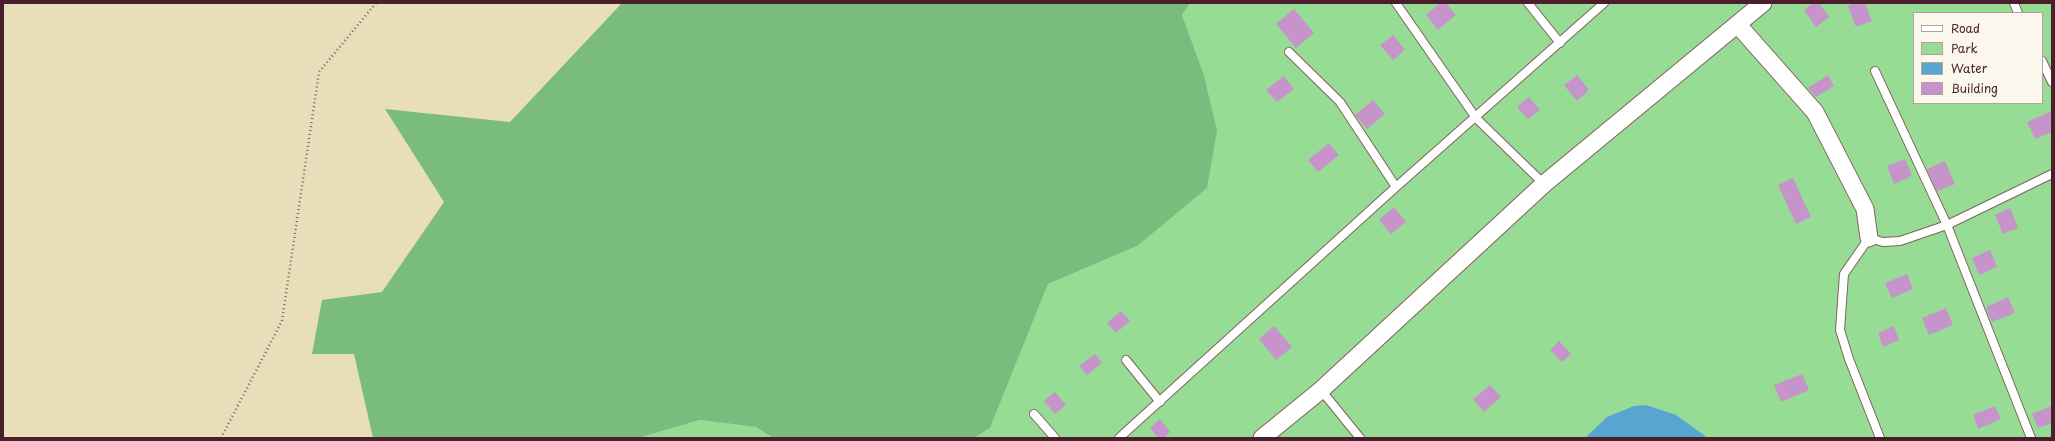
<!DOCTYPE html>
<style>
body{margin:0}
#map{position:relative;width:2055px;height:441px;overflow:hidden;background:#e8dfba;font-family:"Playpen Sans",sans-serif}
canvas{display:block}
.frame{position:absolute;inset:0;border:4px solid #4a1f2b;pointer-events:none}
.legend{position:absolute;left:1913px;top:12px;width:130px;height:92px;box-sizing:border-box;background:#fbf7ec;border:1px solid #b4a19f;margin:0;padding:5px 7px;list-style:none;font-size:12px;color:#4a1f2b}
.legend li{display:flex;align-items:center;gap:8px;height:20px}
.legend b{width:20px;border:1px solid #b4a19f}
</style>
<div id="map">
<canvas width="2055" height="441"></canvas>
<div class="frame"></div>
<ul class="legend">
<li><b style="height:5px;background:#fff"></b>Road</li>
<li><b style="height:11px;background:#97dc95"></b>Park</li>
<li><b style="height:11px;background:#58a5d1"></b>Water</li>
<li><b style="height:11px;background:#c793cb"></b>Building</li>
</ul>
</div>
<script>
const c = document.querySelector('canvas').getContext('2d');
c.lineJoin = 'round';
function fill(path, color) {
  c.fillStyle = color;
  c.fill(path, 'evenodd');
}
function toPath(rows) {
  const path = new Path2D();
  for (const r of rows) {
    path.moveTo(r[0], r[1]);
    for (let i = 2; i < r.length; i += 2) path.lineTo(r[i], r[i + 1]);
  }
  return path;
}
function strokePath(path, color, width, dash) {
  c.strokeStyle = color;
  c.lineWidth = width;
  c.lineCap = dash ? 'butt' : 'round';
  c.setLineDash(dash || []);
  c.stroke(path);
}
fill(toPath([
 [1190,3,2052,3,2052,438,974,438,990,428,1048,284,1137,246,1217,130,1204,75,1182,15],
 [1914,13,2042,13,2042,103,1914,103],
 [700,420,756,427,773,438,638,438]
]), '#97dc95');
fill(toPath([
 [622,3,1190,3,1182,15,1204,75,1217,130,1207,188,1137,246,1048,284,990,428,974,438,773,438,756,427,700,420,638,438,373,438,354,354,312,354,322,300,382,292,444,202,385,109,510,122]
]), '#79bc7e');
fill(toPath([
 [1646,405,1676,415,1708,438,1585,438,1607,417,1634,406]
]), '#58a5d1');
fill(toPath([
 [1440,3,1446,3,1456,15,1438,30,1426,15],
 [1813,3,1819,3,1829,17,1816,27,1804,10],
 [1854,3,1865,3,1872,21,1856,27,1848,6],
 [1294,9,1314,33,1296,48,1276,24],
 [1393,35,1405,50,1393,60,1380,45],
 [1577,75,1589,90,1577,101,1564,85],
 [1828,75,1834,86,1816,97,1808,88],
 [1284,76,1294,89,1277,102,1266,90],
 [1529,97,1540,110,1528,119,1517,107],
 [1373,100,1385,114,1367,129,1355,115],
 [2052,111,2052,132,2035,139,2027,122],
 [1329,143,1339,155,1318,172,1308,160],
 [1905,159,1912,176,1894,184,1887,166],
 [1945,161,1955,184,1937,191,1927,169],
 [1793,178,1811,217,1796,224,1778,185],
 [1394,207,1406,222,1391,234,1379,220],
 [2010,208,2018,228,2003,234,1995,215],
 [1990,250,1997,267,1979,275,1972,258],
 [1907,274,1913,289,1892,298,1885,283],
 [2008,297,2015,313,1992,322,1986,307],
 [1946,308,1953,325,1929,335,1922,318],
 [1121,311,1130,321,1116,333,1107,323],
 [1274,326,1292,347,1276,360,1259,339],
 [1894,326,1899,340,1883,347,1878,333],
 [1559,341,1571,354,1562,362,1550,350],
 [1095,354,1102,363,1087,375,1079,366],
 [1802,374,1809,390,1781,402,1774,385],
 [1490,385,1501,397,1484,412,1473,399],
 [1055,392,1066,405,1055,414,1044,401],
 [1995,406,2001,419,1978,429,1973,415],
 [2052,406,2052,423,2038,428,2032,414],
 [1160,419,1170,432,1163,438,1158,438,1150,428]
]), '#c793cb');
const service = toPath([
 [1396,3,1476,118,1544,184],
 [1528,3,1560,43],
 [2014,3,2018,13],
 [1289,52,1340,102,1396,187],
 [2042,61,2052,82],
 [1875,71,1947,225,2031,438],
 [1126,360,1160,402],
 [1321,390,1360,438],
 [1034,414,1055,438],
 [1119,438,1396,187,1604,3],
 [1880,438,1849,359,1840,330,1844,274,1869,238,1883,242,1900,241,1947,225,2052,174]
]);
const minor = toPath([
 [1738,25,1815,112,1865,209,1869,238],
 [1262,438,1321,390,1544,184,1763,3]
]);
strokePath(service, '#81625d', 10);
strokePath(minor, '#81625d', 19);
strokePath(toPath([
 [221,438,282,321,319,72,376,3]
]), '#81625d', 2.5, [1, 3]);
strokePath(service, '#fff', 8);
strokePath(minor, '#fff', 17);
</script>
